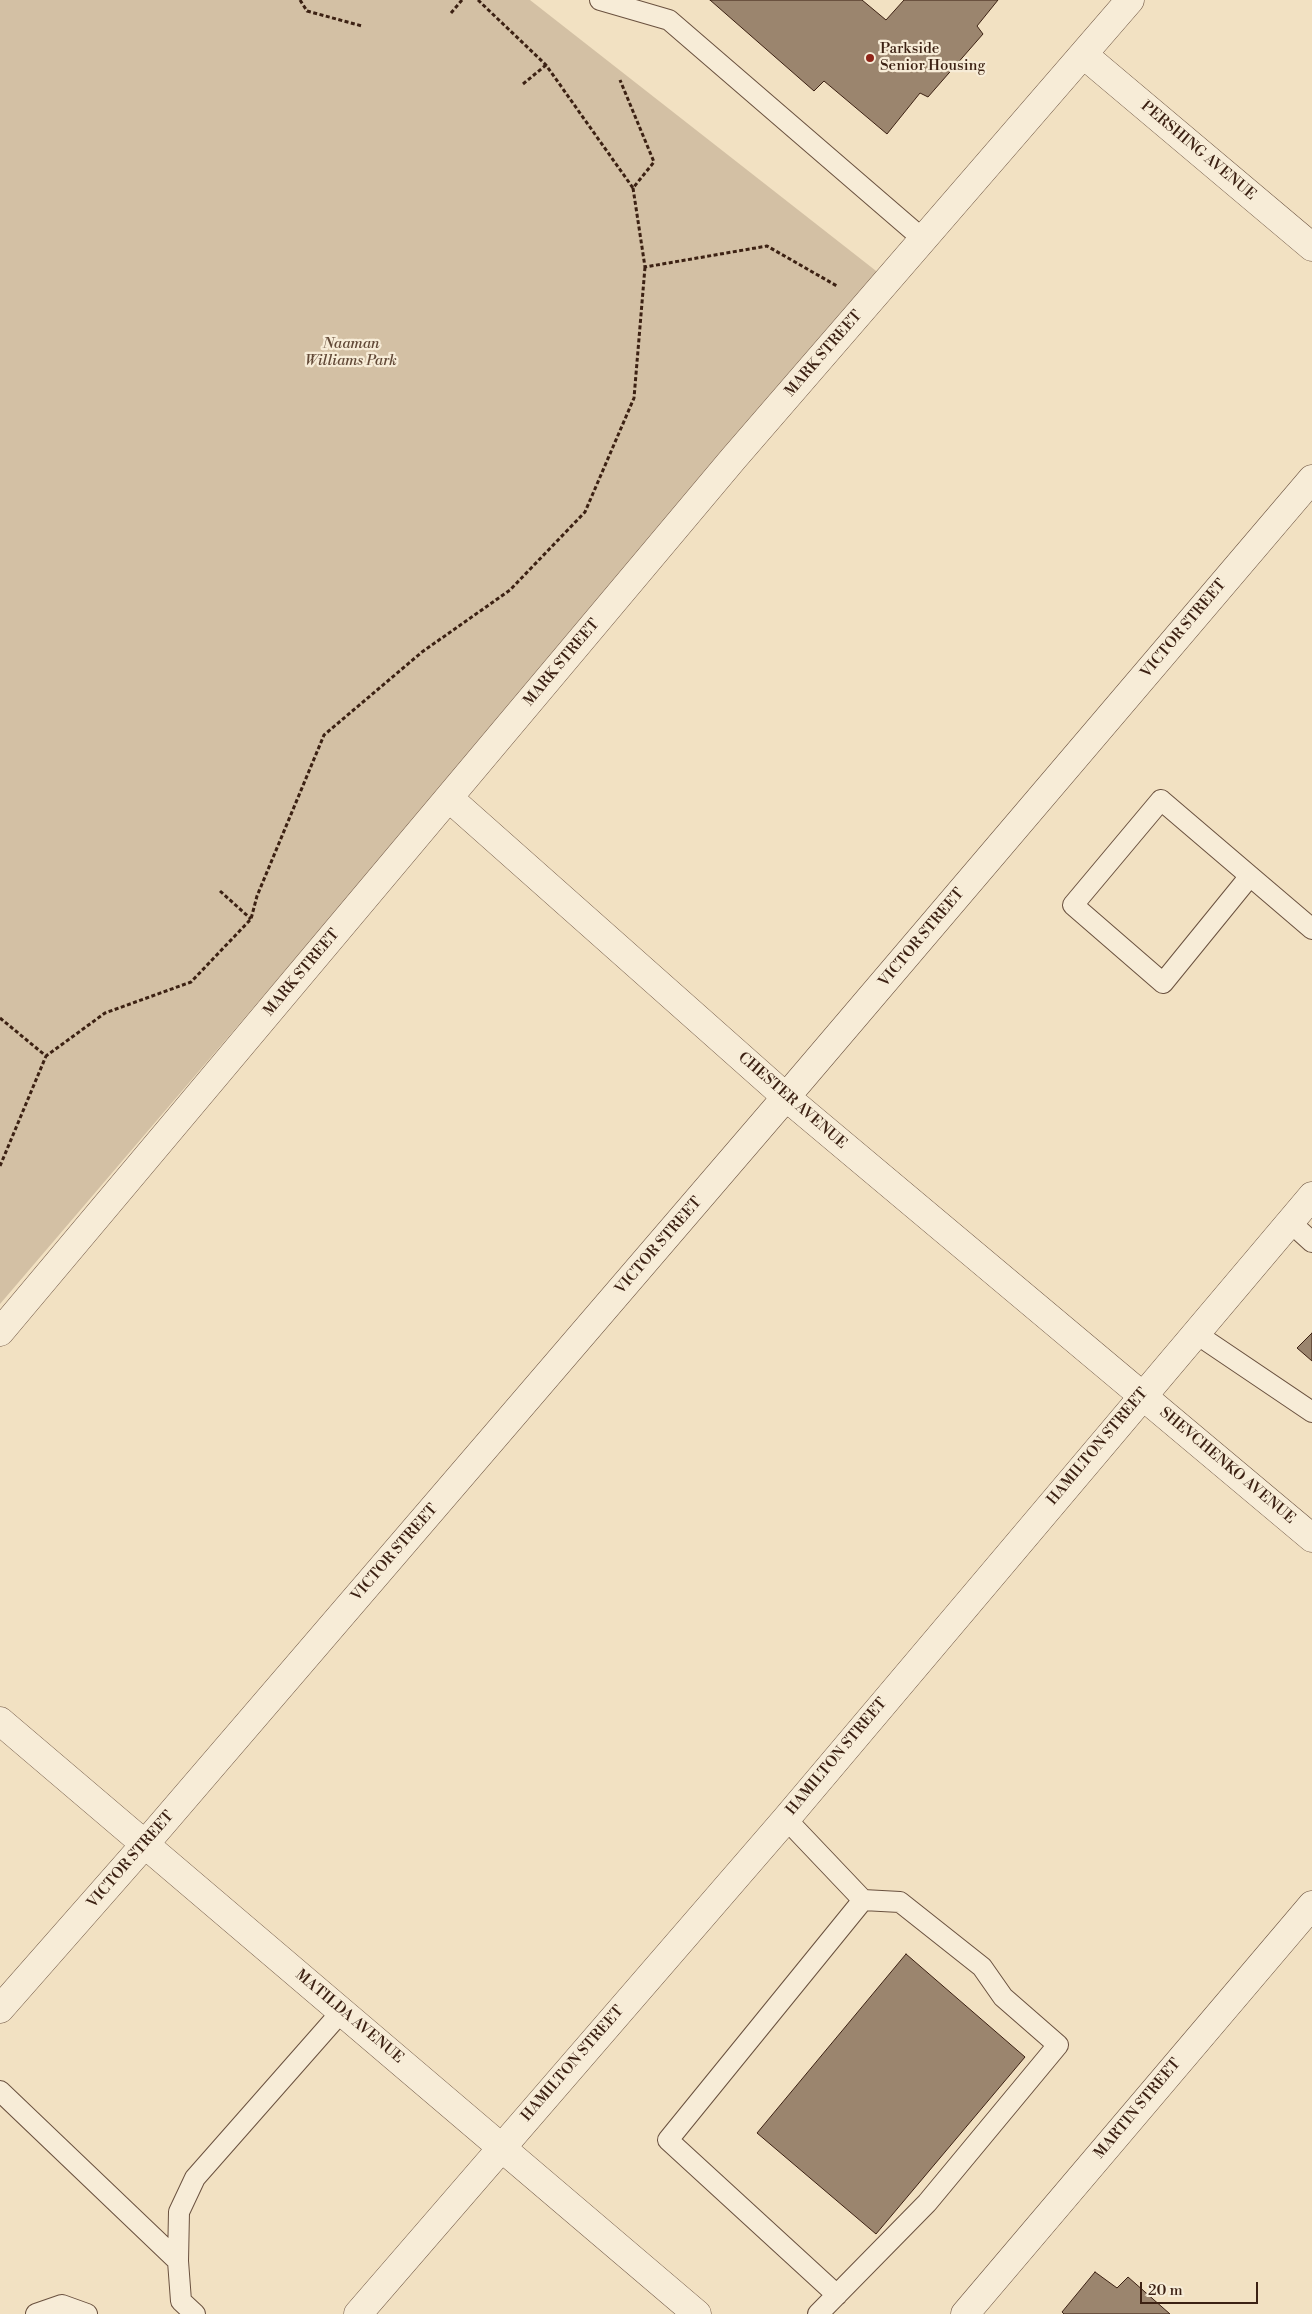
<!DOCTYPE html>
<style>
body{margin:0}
#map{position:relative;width:1312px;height:2314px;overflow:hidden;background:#f2e1c2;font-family:"Libre Bodoni",serif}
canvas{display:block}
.scale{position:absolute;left:1140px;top:2282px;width:118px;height:22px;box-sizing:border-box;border:2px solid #3c2113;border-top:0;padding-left:6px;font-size:15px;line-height:18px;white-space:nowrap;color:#3c2113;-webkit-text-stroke:4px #f7ecd7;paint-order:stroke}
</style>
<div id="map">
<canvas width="1312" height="2314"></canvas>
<div class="scale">20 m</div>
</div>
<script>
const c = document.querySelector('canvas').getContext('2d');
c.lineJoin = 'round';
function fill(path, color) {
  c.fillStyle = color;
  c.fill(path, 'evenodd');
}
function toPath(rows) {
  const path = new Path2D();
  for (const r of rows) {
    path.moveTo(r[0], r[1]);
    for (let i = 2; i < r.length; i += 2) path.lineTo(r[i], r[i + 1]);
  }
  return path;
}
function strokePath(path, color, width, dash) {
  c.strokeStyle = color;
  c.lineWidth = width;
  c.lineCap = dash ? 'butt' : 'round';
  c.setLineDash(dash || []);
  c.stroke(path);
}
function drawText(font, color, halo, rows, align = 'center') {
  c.font = font + ' "Libre Bodoni",serif';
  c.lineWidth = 4.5;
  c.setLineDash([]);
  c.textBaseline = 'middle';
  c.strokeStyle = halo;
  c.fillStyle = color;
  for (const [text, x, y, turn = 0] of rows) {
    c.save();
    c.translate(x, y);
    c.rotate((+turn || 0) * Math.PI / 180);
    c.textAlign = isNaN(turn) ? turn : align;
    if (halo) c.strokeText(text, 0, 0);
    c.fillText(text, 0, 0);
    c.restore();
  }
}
fill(toPath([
 [0,0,530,0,880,274,0,1304]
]), '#d3c0a4');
const building = toPath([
 [710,0,862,0,886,20,904,0,998,0,977,26,983,34,928,97,920,93,887,134,824,81,814,91,710,0],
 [1312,1333,1312,1361,1297,1348,1312,1333],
 [906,1954,1025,2057,876,2234,757,2133,906,1954],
 [1095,2272,1117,2288,1128,2277,1170,2314,1064,2314,1062,2312,1095,2272]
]);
fill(building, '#9b856e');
strokePath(building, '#3c2113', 1);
const service = toPath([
 [600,0,669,20,924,240],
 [1250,876,1163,983,1073,905,1161,800,1250,876,1312,929],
 [1290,1222,1312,1242],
 [1195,1333,1312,1412],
 [786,1819,863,1900,900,1902,982,1967,1003,1997,1058,2045,927,2203,818,2314],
 [0,2091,178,2261],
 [837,2295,668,2140,863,1900],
 [36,2314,62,2305,87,2314],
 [195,2314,181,2301,178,2261,179,2212,195,2178,342,2011]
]);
const minor = toPath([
 [1084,55,1312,247],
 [449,798,786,1097,1312,1538],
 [0,1332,733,459,1130,0],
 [0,1721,697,2314],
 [0,2009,145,1844,786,1097,1312,479],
 [965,2314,1312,1905]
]);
const tertiary = toPath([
 [358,2314,786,1819,1312,1196]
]);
strokePath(service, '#6a513f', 22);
strokePath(minor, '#6a513f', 29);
strokePath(tertiary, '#6a513f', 29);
strokePath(toPath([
 [300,0,307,11,362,26],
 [478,0,546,65,633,188,654,162,620,80],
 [451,13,462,0],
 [523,84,546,65],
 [633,188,645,267,767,246,837,286],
 [220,891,251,919],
 [0,1018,46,1056,105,1013,191,982,251,919,257,896,324,735,422,652,510,590,585,512,634,398,645,267],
 [0,1166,46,1056]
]), '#3c2113', 3, [4, 2.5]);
strokePath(service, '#f7ecd7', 20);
strokePath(minor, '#f7ecd7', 28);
strokePath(tertiary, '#f7ecd7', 28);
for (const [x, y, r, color] of [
 [870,58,5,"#8f2418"]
]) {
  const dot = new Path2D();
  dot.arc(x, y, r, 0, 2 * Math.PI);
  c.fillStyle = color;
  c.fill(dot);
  strokePath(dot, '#f7ecd7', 2);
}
drawText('15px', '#3c2113', '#f7ecd7', [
 ["Parkside",880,49],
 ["Senior Housing",880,66]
], 'left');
drawText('15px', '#3c2113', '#f7ecd7', [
 ["PERSHING AVENUE",1198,151,40],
 ["MARK STREET",824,354,-49],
 ["VICTOR STREET",1184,629,-50],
 ["MARK STREET",562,663,-50],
 ["VICTOR STREET",922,938,-50],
 ["MARK STREET",302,973,-50],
 ["CHESTER AVENUE",792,1101,41],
 ["VICTOR STREET",659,1246,-49],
 ["HAMILTON STREET",1098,1447,-50],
 ["SHEVCHENKO AVENUE",1227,1466,40],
 ["VICTOR STREET",395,1553,-49],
 ["HAMILTON STREET",837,1757,-50],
 ["VICTOR STREET",131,1860,-49],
 ["MATILDA AVENUE",349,2017,40],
 ["HAMILTON STREET",573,2064,-49],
 ["MARTIN STREET",1138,2109,-50]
]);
drawText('italic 15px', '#624937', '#f7ecd7', [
 ["Naaman",351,344],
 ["Williams Park",351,361]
]);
</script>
